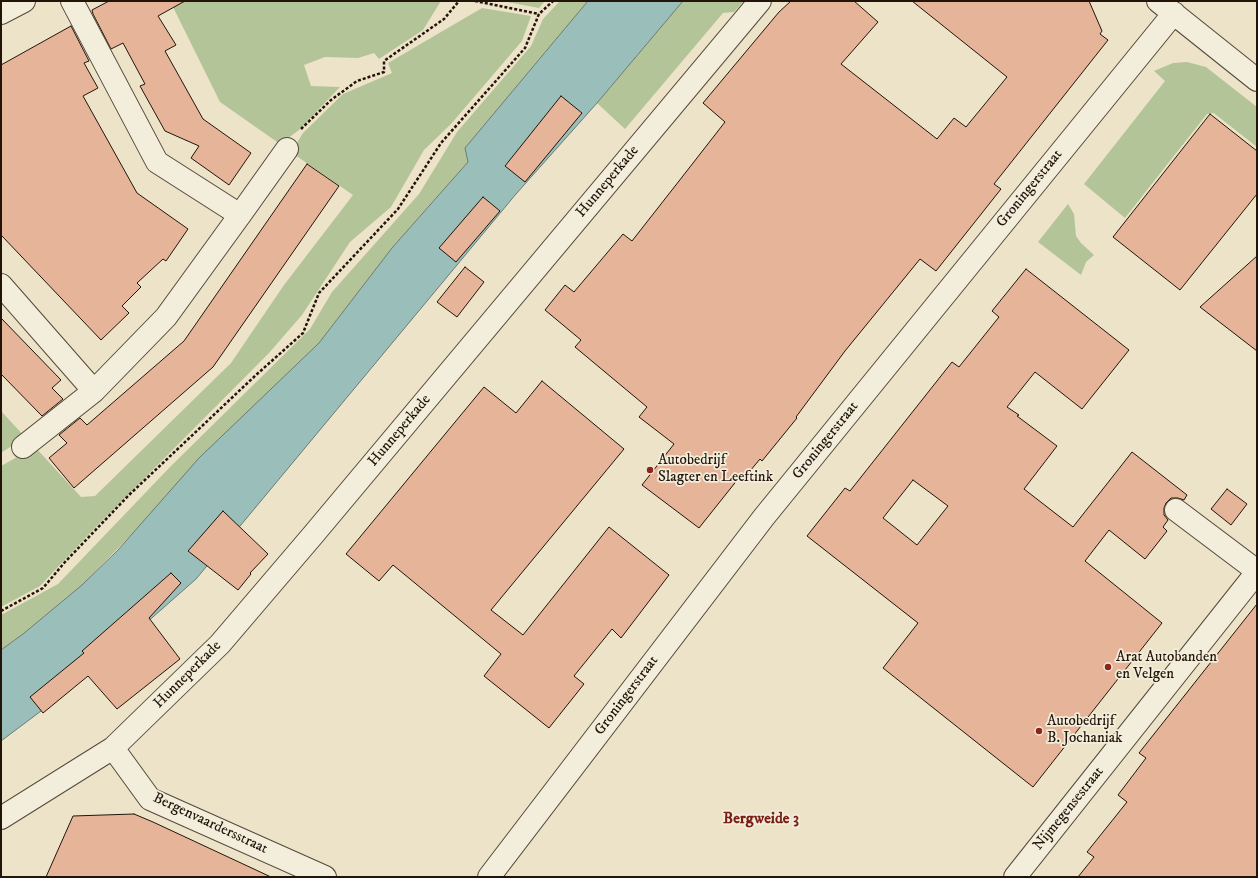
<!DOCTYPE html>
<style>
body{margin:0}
#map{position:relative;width:1258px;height:878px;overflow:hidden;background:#ede3c9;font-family:"IM FELL DW Pica",serif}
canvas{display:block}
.frame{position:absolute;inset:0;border:2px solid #221409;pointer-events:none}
</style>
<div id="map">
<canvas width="1258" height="878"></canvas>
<div class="frame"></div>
</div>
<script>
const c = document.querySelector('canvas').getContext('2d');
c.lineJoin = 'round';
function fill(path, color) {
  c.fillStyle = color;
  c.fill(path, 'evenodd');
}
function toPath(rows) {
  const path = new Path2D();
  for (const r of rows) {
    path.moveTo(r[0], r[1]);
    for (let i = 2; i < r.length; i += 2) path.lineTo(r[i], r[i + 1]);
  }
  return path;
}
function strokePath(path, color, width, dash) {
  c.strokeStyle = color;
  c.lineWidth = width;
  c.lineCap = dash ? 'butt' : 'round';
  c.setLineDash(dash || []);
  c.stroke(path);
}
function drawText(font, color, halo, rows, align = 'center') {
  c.font = font + ' "IM FELL DW Pica",serif';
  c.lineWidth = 3.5;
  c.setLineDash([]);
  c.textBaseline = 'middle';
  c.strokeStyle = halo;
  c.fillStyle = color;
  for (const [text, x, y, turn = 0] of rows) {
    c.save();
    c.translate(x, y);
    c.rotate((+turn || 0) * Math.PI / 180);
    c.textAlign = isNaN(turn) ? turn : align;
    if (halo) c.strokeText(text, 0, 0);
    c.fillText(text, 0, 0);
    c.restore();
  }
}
fill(toPath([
 [170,1,441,1,423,30,379,59,374,53,358,58,325,57,304,65,311,86,340,87,299,130,280,144,220,102],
 [502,1,545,1,539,8],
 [560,1,588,1,465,148,468,162,392,248,319,343,82,585,23,634,1,650,1,615,58,584,170,467,310,329,332,292,419,194,457,132,531,46,543,19],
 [683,1,744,1,734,12,723,13,625,129,597,103],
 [482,8,531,16,522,41,451,124,424,150,391,207,350,242,302,315,269,353,90,533,40,586,1,607,1,466,35,447,81,497,95,496,231,363,284,285,353,195,298,157,290,154,303,133,343,94,392,73,388,63],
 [1187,62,1206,67,1257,107,1257,147,1215,114,1213,113,1207,114,1125,218,1084,184,1165,81,1154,71,1173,63],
 [1068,204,1074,214,1076,236,1081,243,1094,255,1086,262,1081,275,1038,242],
 [1,411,25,437,1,453]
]), '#b4c499');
const water = toPath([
 [588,1,683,1,597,103,516,194,196,579,77,684,1,741,1,650,23,634,82,585,118,550,199,458,319,343,392,248,468,162,465,148,588,1]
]);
fill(water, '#9abeba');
strokePath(water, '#6a7a73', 1);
const building = toPath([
 [109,1,185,1,158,16,176,45,165,51,203,119,251,153,229,185,191,158,199,146,165,131,140,86,145,84,123,43,111,49,93,14,92,10,109,1],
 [791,1,854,1,878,22,841,64,937,139,954,118,966,127,1007,77,912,1,1089,1,1102,31,1100,34,1108,40,994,184,1001,189,936,271,920,259,845,351,796,417,797,418,762,461,760,459,745,477,742,474,699,528,642,485,674,444,639,417,647,407,575,347,581,340,545,310,565,285,574,292,623,234,632,241,679,181,725,122,703,103,779,12,791,1],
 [71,26,89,61,84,63,98,88,83,96,137,193,188,229,166,261,163,259,137,283,141,287,122,306,129,313,101,340,1,235,1,65,71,26],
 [561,96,582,113,525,182,505,166,561,96],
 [1210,114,1257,151,1257,194,1180,290,1113,237,1210,114],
 [307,164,339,186,213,367,74,488,49,458,67,443,59,435,80,418,87,425,184,341,307,164],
 [483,197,500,211,456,262,439,248,483,197],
 [1257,256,1257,351,1200,307,1257,256],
 [465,267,484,282,457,317,437,302,465,267],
 [1026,269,1129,350,1082,409,1035,372,1007,407,1019,415,1017,416,1057,446,1024,489,1073,527,1132,452,1187,495,1184,500,1178,498,1171,498,1166,503,1164,508,1164,515,1168,520,1163,527,1167,531,1145,559,1109,530,1085,561,1162,623,1033,787,883,668,918,623,807,536,845,488,850,491,952,362,959,367,999,317,992,311,1026,269],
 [913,480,948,506,917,545,883,518,913,480],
 [1,318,61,380,52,388,63,399,42,416,1,374,1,318],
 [542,381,624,449,491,610,523,635,609,527,669,575,621,638,612,629,574,676,584,684,549,728,484,676,501,654,393,565,379,581,346,554,484,387,516,413,542,381],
 [1227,489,1247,504,1231,525,1211,509,1227,489],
 [223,511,268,554,250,573,251,574,238,590,188,551,223,511],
 [171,573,181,583,149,618,180,659,117,709,88,676,43,713,30,697,84,653,82,651,171,573],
 [1257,604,1257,877,1078,877,1094,857,1087,852,1127,802,1118,795,1146,758,1139,753,1257,604],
 [134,814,153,822,271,877,46,877,73,816,134,814]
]);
fill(building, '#e6b499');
strokePath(building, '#221409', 1);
const minor = toPath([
 [1158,1,1257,80],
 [1,13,24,1],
 [240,215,287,149],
 [1,285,94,391,166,317,240,215,157,162,72,1],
 [23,447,94,391],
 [1176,510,1257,571],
 [113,748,150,799,325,877],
 [1,818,113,748,220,644,313,535,760,1],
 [489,877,764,517,1174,13],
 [1015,877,1257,572]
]);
strokePath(minor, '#554839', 24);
strokePath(toPath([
 [475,1,539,14],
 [301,129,331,100,357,81,384,72,384,61,444,19,459,1],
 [1,611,43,588,65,562,129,495,256,375,303,333,319,293,398,209,441,143,525,48,539,14,553,1]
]), '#221409', 2.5, [3, 2]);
strokePath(minor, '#f3eddc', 22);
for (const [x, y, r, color] of [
 [650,470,4,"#8f2418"],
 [1108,667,4,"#8f2418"],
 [1039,731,4,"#8f2418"]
]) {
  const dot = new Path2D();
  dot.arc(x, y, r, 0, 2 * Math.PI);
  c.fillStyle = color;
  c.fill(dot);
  strokePath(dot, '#f3eddc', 1.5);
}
drawText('15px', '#221409', '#f3eddc', [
 ["Hunneperkade",608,182,-50],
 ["Groningerstraat",1030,189,-51],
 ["Hunneperkade",400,431,-50],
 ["Groningerstraat",826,441,-51],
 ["Hunneperkade",188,675,-45],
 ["Groningerstraat",627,696,-53],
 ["Nijmegensestraat",1069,809,-51],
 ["Bergenvaardersstraat",210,824,25]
]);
drawText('15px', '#221409', '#f3eddc', [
 ["Autobedrijf",658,461],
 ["Slagter en Leeftink",658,478],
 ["Arat Autobanden",1116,658],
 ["en Velgen",1116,675],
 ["Autobedrijf",1047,722],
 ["B. Jochaniak",1047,739]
], 'left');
drawText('bold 16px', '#7a1f14', '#f3eddc', [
 ["Bergweide 3",761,820]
]);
</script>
